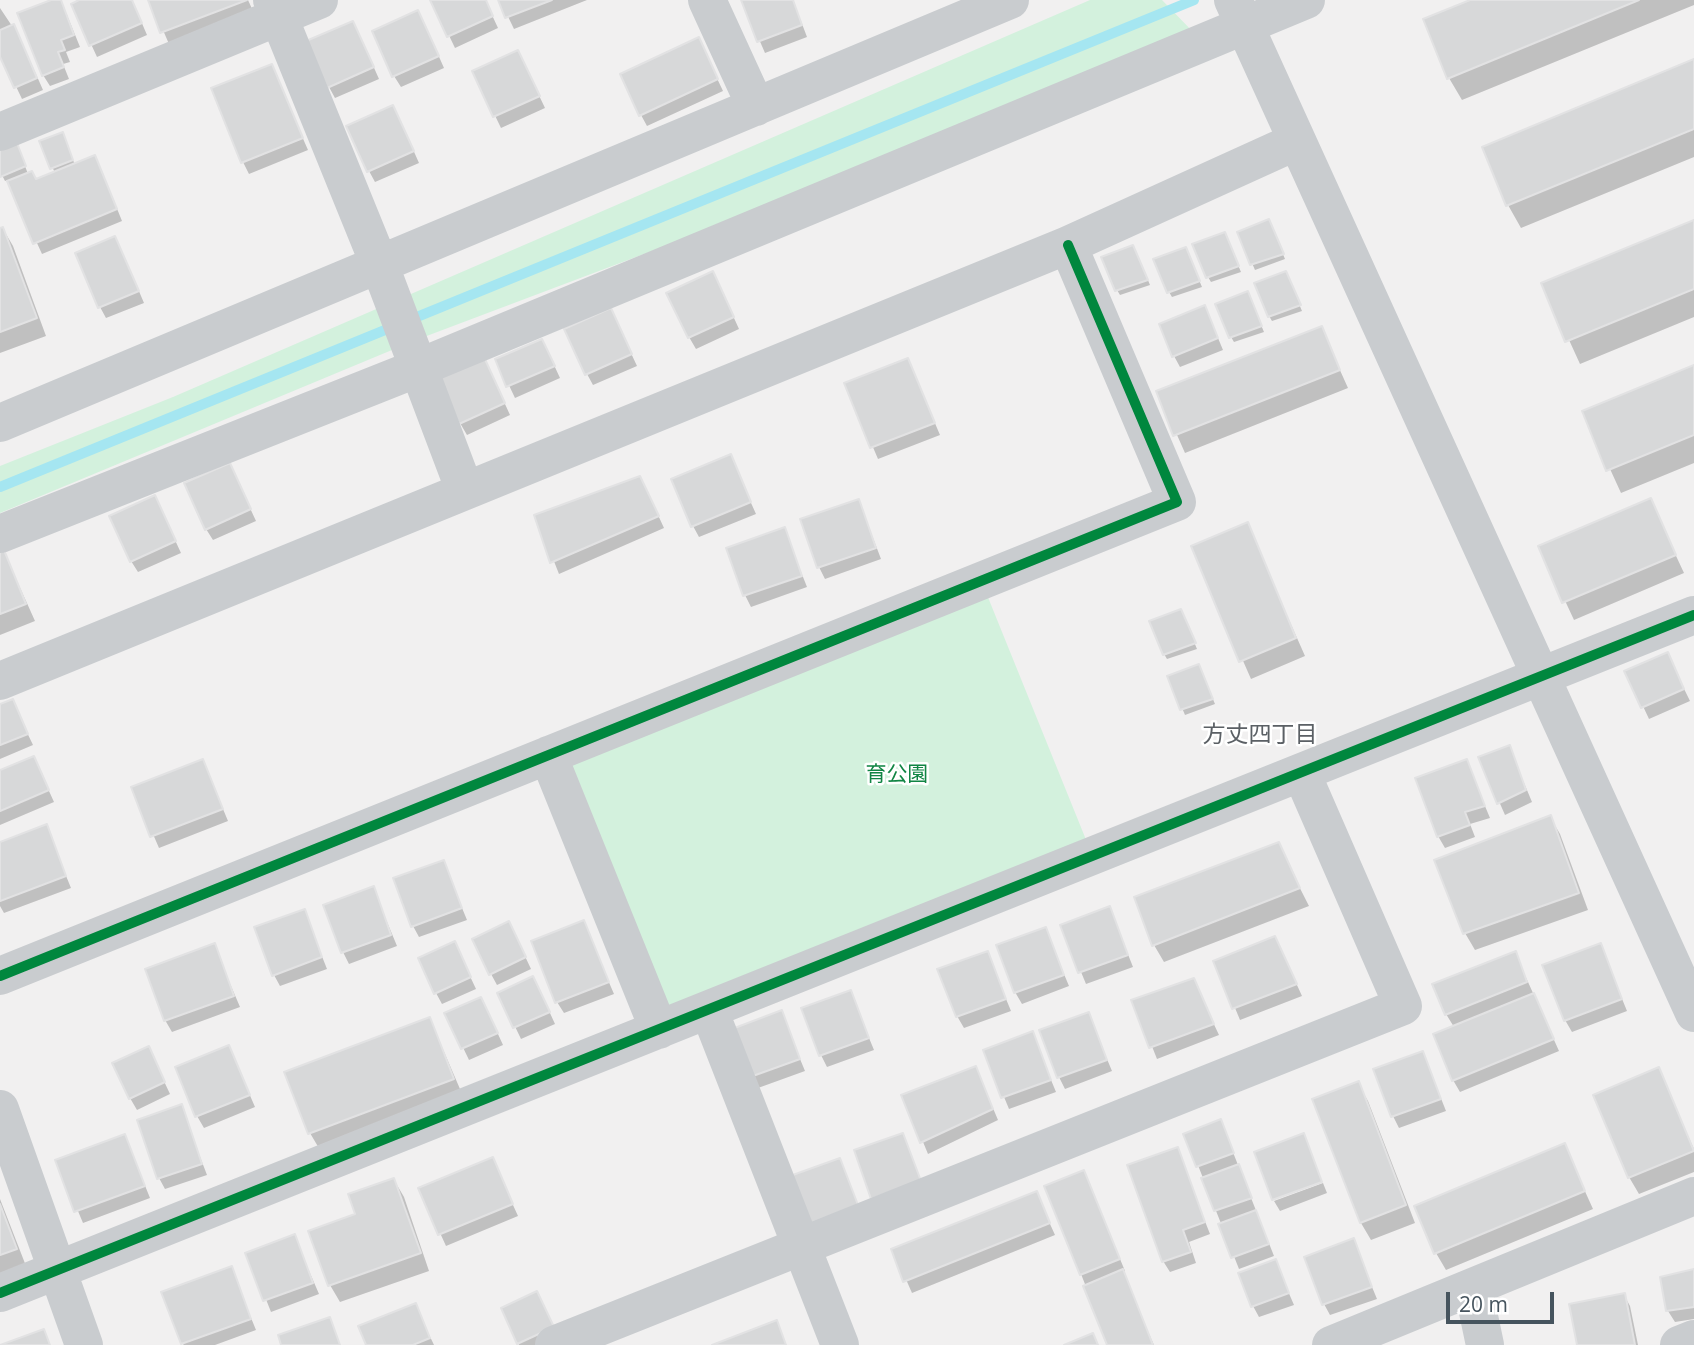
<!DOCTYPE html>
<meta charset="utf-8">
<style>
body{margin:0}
#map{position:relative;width:1694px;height:1345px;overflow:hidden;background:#f1f0f0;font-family:"Open Sans",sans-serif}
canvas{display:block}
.scale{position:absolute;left:1446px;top:1292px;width:108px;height:32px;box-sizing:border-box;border:4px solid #46545e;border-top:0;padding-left:9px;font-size:21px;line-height:24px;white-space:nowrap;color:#46545e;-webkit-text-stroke:5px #fff;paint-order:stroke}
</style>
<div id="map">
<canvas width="1694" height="1345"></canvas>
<div class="scale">20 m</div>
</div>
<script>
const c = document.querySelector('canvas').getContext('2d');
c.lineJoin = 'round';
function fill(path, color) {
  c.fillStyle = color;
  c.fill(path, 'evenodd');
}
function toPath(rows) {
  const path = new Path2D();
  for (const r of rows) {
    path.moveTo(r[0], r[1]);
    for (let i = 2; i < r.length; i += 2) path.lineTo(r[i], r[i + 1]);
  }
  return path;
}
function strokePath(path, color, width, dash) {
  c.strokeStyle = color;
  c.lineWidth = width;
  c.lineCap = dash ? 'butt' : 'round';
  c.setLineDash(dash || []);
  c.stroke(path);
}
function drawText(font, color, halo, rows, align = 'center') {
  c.font = font + ' "Open Sans","Noto Sans JP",sans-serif';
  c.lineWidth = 5;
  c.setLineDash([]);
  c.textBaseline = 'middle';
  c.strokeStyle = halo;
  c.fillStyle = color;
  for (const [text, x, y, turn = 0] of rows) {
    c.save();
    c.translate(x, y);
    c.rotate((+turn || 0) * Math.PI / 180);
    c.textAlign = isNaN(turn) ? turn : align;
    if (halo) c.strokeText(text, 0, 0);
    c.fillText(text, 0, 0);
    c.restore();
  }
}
fill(toPath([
 [1090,0,1162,0,1196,35,1177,53,416,340,0,513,0,466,173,397],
 [981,580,1093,857,659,1030,561,750]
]), '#d3f1dd');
fill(toPath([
 [56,0,60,0,65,10,80,47,66,52,70,62,63,64,69,79,50,86,43,75],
 [84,0,132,0,147,35,97,57,73,5],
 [150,0,248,0,253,11,169,44],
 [432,0,485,0,498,28,455,48],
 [500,0,587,0,514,29],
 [742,0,793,0,807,37,765,53],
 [1474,0,1694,0,1694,5,1462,100,1449,78],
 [0,8,20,38,43,90,22,99,0,53],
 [424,23,444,68,401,87,394,76],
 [359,34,379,79,335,98,329,87],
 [704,51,723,91,647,126,641,115],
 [1694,61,1694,157,1521,228,1508,205],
 [524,64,545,108,501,128,474,72],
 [271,66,308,150,249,174,243,162],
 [399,118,419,163,375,182,369,171],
 [65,140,75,165,101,169,122,221,42,254,8,180,5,181,0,171,17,145,28,174,36,181,55,173,41,142],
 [1694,222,1694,317,1580,364,1543,283],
 [1271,226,1285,259,1255,270,1239,233],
 [3,229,13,246,46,336,0,353,0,230],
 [1227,239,1241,272,1211,282,1208,277],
 [121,249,144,303,106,318,100,307],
 [1136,252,1150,285,1120,295,1117,290],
 [1188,254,1202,287,1172,297,1169,292],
 [1288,278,1302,311,1272,321,1269,316],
 [719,285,739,329,696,349,689,337],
 [1250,299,1264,332,1234,342,1231,337],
 [1210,319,1223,350,1180,367,1174,356],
 [616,321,637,366,593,385,587,374],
 [1321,328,1348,388,1185,453,1158,392],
 [548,352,560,378,515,398,497,360],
 [908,360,940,435,878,459,846,384],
 [1694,367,1694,463,1621,493,1584,412],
 [490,371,510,415,467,435,460,423],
 [730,456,756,514,699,537,693,526],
 [230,465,256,521,213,540,206,529],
 [646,489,664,528,559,574,536,516],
 [155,497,181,553,138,572,131,561],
 [1650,500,1684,573,1574,620,1540,547],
 [859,501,881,559,825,579,819,567],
 [1247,525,1305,656,1251,679,1193,547],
 [784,529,807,587,751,607,745,595],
 [4,552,35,621,0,635,0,554],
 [1183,616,1197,649,1167,659,1164,654],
 [1667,654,1690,701,1649,719,1627,672],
 [1201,671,1215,704,1185,715,1169,677],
 [12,701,33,745,0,759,0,706],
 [1509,747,1532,802,1505,815,1480,758],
 [34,758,54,802,0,825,0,772],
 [203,761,228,821,159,848,133,788],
 [1466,761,1490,818,1470,824,1475,837,1445,848,1438,836],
 [1550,817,1560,834,1588,910,1475,950,1465,933],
 [46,827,71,888,4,913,0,906,0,843],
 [1278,845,1309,906,1164,962,1154,945],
 [443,862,467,920,419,937,413,926],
 [373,888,397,946,349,964,343,952],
 [1110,909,1133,967,1086,984,1062,926],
 [304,911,327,969,280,986,274,975],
 [583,922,614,994,564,1013,557,1002],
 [1045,929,1069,986,1022,1004,1015,992],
 [515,935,531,969,497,985,491,974],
 [1600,945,1627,1011,1572,1032,1565,1020],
 [214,946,240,1007,172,1032,165,1020],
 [1281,950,1302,996,1240,1020,1216,962],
 [987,953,1011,1011,964,1028,957,1016],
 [1515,953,1559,1051,1460,1092,1453,1080,1454,1027,1446,1014],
 [460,955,476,989,442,1004,436,993],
 [1193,980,1219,1035,1157,1059,1134,1001],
 [539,989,555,1024,521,1039,499,993],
 [850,992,874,1050,827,1067,821,1055],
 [487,1010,503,1045,469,1060,447,1014],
 [781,1013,805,1071,758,1088,751,1077],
 [1088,1014,1112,1071,1065,1089,1059,1077],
 [430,1019,463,1096,320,1150,310,1133],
 [1032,1034,1056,1092,1009,1109,985,1051],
 [229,1047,255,1107,204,1128,197,1116],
 [1423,1053,1446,1111,1399,1128,1393,1116],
 [154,1060,170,1094,137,1110,130,1098],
 [976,1068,998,1120,928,1154,904,1096],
 [1658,1069,1694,1149,1694,1172,1639,1194,1629,1177],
 [1358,1083,1368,1101,1415,1223,1371,1240,1361,1223,1314,1100],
 [181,1107,207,1175,165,1189,159,1178],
 [1221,1122,1274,1256,1239,1269,1186,1135],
 [903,1135,926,1193,879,1210],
 [125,1136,150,1198,83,1223,57,1161],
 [1564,1145,1593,1209,1446,1270,1436,1253],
 [1177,1150,1210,1234,1189,1242,1196,1263,1170,1272,1163,1261],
 [492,1159,518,1216,446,1246,420,1189],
 [839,1160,858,1204,809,1222],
 [394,1180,404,1197,429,1271,340,1302,330,1285,357,1216],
 [1323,1183,1327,1193,1280,1211,1274,1201],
 [1089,1184,1125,1271,1122,1272,1154,1345,1109,1345,1081,1274],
 [1036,1193,1055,1235,912,1293,893,1250],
 [0,1199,26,1266,0,1276],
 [294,1236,319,1294,271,1312,248,1254],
 [1353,1241,1377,1299,1330,1315,1324,1304],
 [1275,1261,1294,1305,1259,1317,1253,1306],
 [231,1269,256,1330,215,1345,183,1345],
 [1694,1271,1694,1319,1675,1322,1668,1311],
 [536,1293,546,1345,519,1345,503,1309],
 [1624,1295,1630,1306,1638,1345,1579,1345],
 [415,1305,434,1345,368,1345]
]), '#0003');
strokePath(toPath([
 [0,487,1194,0]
]), '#a5e6f1', 10);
const building = toPath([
 [51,0,61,0,74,35,61,40,65,50,58,52,64,67,42,76,17,13,51,0],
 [79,0,132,0,142,23,89,46,71,4,79,0],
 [148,0,247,0,160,33,148,0],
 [430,0,486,0,493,16,447,37,430,0],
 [498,0,552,0,505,18,498,0],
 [741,0,793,0,802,25,757,42,741,0],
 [1470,0,1639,0,1447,79,1423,19,1470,0],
 [418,10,439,56,392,77,372,31,418,10],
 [353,21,374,67,327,88,306,41,353,21],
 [14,24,37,78,14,88,0,57,0,30,14,24],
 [699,37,718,79,639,116,620,74,699,37],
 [518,50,540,96,493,117,472,71,518,50],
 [1694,59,1694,129,1506,206,1482,147,1694,59],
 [272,64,303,138,241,163,211,88,272,64],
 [393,105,414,151,367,172,346,126,393,105],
 [63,132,73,160,50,169,39,141,63,132],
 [15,138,26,166,0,177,0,143,15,138],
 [95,155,117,209,33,244,7,181,32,171,36,179,95,155],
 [1269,219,1284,254,1250,265,1237,232,1269,219],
 [1694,220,1694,289,1565,342,1541,283,1694,220],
 [3,227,37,318,0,332,0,228,3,227],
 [1225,232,1239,266,1206,278,1192,244,1225,232],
 [115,236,139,291,98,308,75,253,115,236],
 [1133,245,1148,280,1115,291,1101,257,1133,245],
 [1186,247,1200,281,1167,293,1153,259,1186,247],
 [713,271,734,317,688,338,666,293,713,271],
 [1286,271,1301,305,1268,317,1254,283,1286,271],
 [1248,291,1262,326,1229,338,1215,304,1248,291],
 [1205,305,1218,338,1172,357,1159,324,1205,305],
 [611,308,632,354,585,375,564,329,611,308],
 [1322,326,1340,370,1173,436,1156,391,1322,326],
 [542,339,555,366,506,387,495,359,542,339],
 [484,357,505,403,459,424,437,378,484,357],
 [908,358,935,423,870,448,844,383,908,358],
 [1694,365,1694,435,1606,471,1582,411,1694,365],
 [731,454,751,502,691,527,671,479,731,454],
 [230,463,251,509,205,530,184,483,230,463],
 [640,476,659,516,550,563,534,515,640,476],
 [155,495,176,541,130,562,109,516,155,495],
 [1651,498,1676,555,1562,603,1538,546,1651,498],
 [859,499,876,548,817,568,800,519,859,499],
 [1248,522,1296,638,1239,662,1191,546,1248,522],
 [785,527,802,576,743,596,726,548,785,527],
 [4,550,26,604,0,614,0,552,4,550],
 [1181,609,1196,643,1163,655,1149,621,1181,609],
 [1668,652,1684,689,1641,708,1624,671,1668,652],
 [1199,664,1213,699,1180,710,1167,676,1199,664],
 [13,699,28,734,0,745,0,704,13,699],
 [1510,745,1526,790,1497,804,1478,757,1510,745],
 [34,756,49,790,0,811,0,770,34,756],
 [203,759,223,809,150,837,131,787,203,759],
 [1467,759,1485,806,1465,812,1470,825,1437,837,1415,778,1467,759],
 [1551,815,1579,893,1463,934,1434,860,1551,815],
 [47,824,66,876,0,901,0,842,47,824],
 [1279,842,1300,888,1152,946,1134,897,1279,842],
 [444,860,462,908,411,927,393,878,444,860],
 [374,886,391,935,341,953,323,905,374,886],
 [1110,906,1128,955,1078,973,1060,925,1110,906],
 [305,909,322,957,272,976,254,927,305,909],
 [584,920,609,982,555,1003,531,941,584,920],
 [509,921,526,957,489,975,472,939,509,921],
 [1046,927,1064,975,1014,993,996,945,1046,927],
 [1275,936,1297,984,1232,1009,1213,961,1275,936],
 [455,941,471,977,434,994,418,958,455,941],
 [215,943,234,996,164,1021,145,969,215,943],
 [1601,943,1622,999,1564,1021,1542,965,1601,943],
 [988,951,1006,999,956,1017,937,969,988,951],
 [1516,951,1527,982,1445,1015,1432,984,1516,951],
 [533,976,550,1012,513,1028,497,993,533,976],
 [1194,978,1214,1024,1149,1048,1131,1000,1194,978],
 [851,990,869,1038,819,1056,801,1008,851,990],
 [1534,993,1554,1039,1452,1081,1433,1034,1534,993],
 [481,997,498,1033,461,1049,444,1013,481,997],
 [782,1010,800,1059,750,1077,732,1029,782,1010],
 [1089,1012,1107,1060,1057,1078,1039,1030,1089,1012],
 [430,1017,454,1079,308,1134,284,1072,430,1017],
 [1033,1031,1051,1080,1001,1098,983,1050,1033,1031],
 [229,1045,250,1095,195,1117,175,1067,229,1045],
 [149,1046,165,1082,129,1099,112,1063,149,1046],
 [1423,1051,1441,1099,1391,1117,1373,1069,1423,1051],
 [976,1066,993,1109,920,1143,901,1095,976,1066],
 [1659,1067,1694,1151,1628,1178,1593,1095,1659,1067],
 [1359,1081,1406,1205,1360,1223,1312,1099,1359,1081],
 [182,1104,202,1164,157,1179,137,1120,182,1104],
 [1221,1119,1234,1153,1196,1167,1183,1134,1221,1119],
 [903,1133,921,1181,871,1199,854,1150,903,1133],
 [1304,1133,1322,1182,1272,1200,1254,1152,1304,1133],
 [125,1134,145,1186,74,1212,55,1160,125,1134],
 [1565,1143,1585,1191,1434,1254,1414,1206,1565,1143],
 [1178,1147,1205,1222,1183,1230,1191,1252,1162,1262,1127,1165,1178,1147],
 [493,1157,513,1204,438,1235,418,1188,493,1157],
 [840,1158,858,1205,808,1224,790,1176,840,1158],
 [1239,1164,1252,1198,1214,1211,1201,1178,1239,1164],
 [1084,1170,1120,1259,1080,1275,1044,1186,1084,1170],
 [394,1178,421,1253,328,1286,308,1231,355,1214,348,1194,394,1178],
 [1037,1191,1050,1223,903,1282,891,1249,1037,1191],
 [0,1204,17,1249,0,1255,0,1204],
 [1256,1210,1269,1244,1231,1258,1218,1224,1256,1210],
 [295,1234,313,1283,263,1301,245,1253,295,1234],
 [1354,1238,1372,1287,1322,1305,1304,1257,1354,1238],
 [1276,1259,1289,1293,1251,1307,1238,1273,1276,1259],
 [232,1266,251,1319,181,1344,161,1292,232,1266],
 [1123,1269,1153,1345,1107,1345,1083,1286,1123,1269],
 [1694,1269,1694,1307,1666,1311,1660,1277,1694,1269],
 [537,1291,554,1327,517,1344,501,1308,537,1291],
 [1625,1293,1635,1345,1577,1345,1569,1304,1625,1293],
 [416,1303,430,1338,413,1345,366,1345,358,1326,416,1303],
 [330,1317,340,1345,281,1345,278,1335,330,1317],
 [777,1320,786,1345,712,1345,777,1320],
 [44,1329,50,1345,0,1345,44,1329],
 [1093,1333,1098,1345,1064,1345,1093,1333]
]);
fill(building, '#d7d8d9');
strokePath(building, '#e2e2e3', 2);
strokePath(toPath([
 [272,0,380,266,465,491],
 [707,0,756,107],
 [1233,0,1694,1013],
 [0,132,319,0],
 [0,423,1010,0],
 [0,534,418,368,1306,0],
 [0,681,1068,245,1297,141],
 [548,755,659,1030],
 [0,976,1177,502,1068,245],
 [709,1010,840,1345],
 [0,1109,84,1345],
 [1473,1288,1485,1345],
 [0,1293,1694,615],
 [554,1345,1403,1006,1302,774],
 [1331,1345,1694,1196],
 [1679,1345,1694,1339]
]), '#c9cccf', 38);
strokePath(toPath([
 [0,976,1177,502,1068,245],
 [0,1293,1694,615]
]), '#00873e', 10);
drawText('21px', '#118544', '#fff', [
 ["育公園",897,775]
]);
drawText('23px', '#5b6065', '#fff', [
 ["方丈四丁目",1260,735]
]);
</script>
